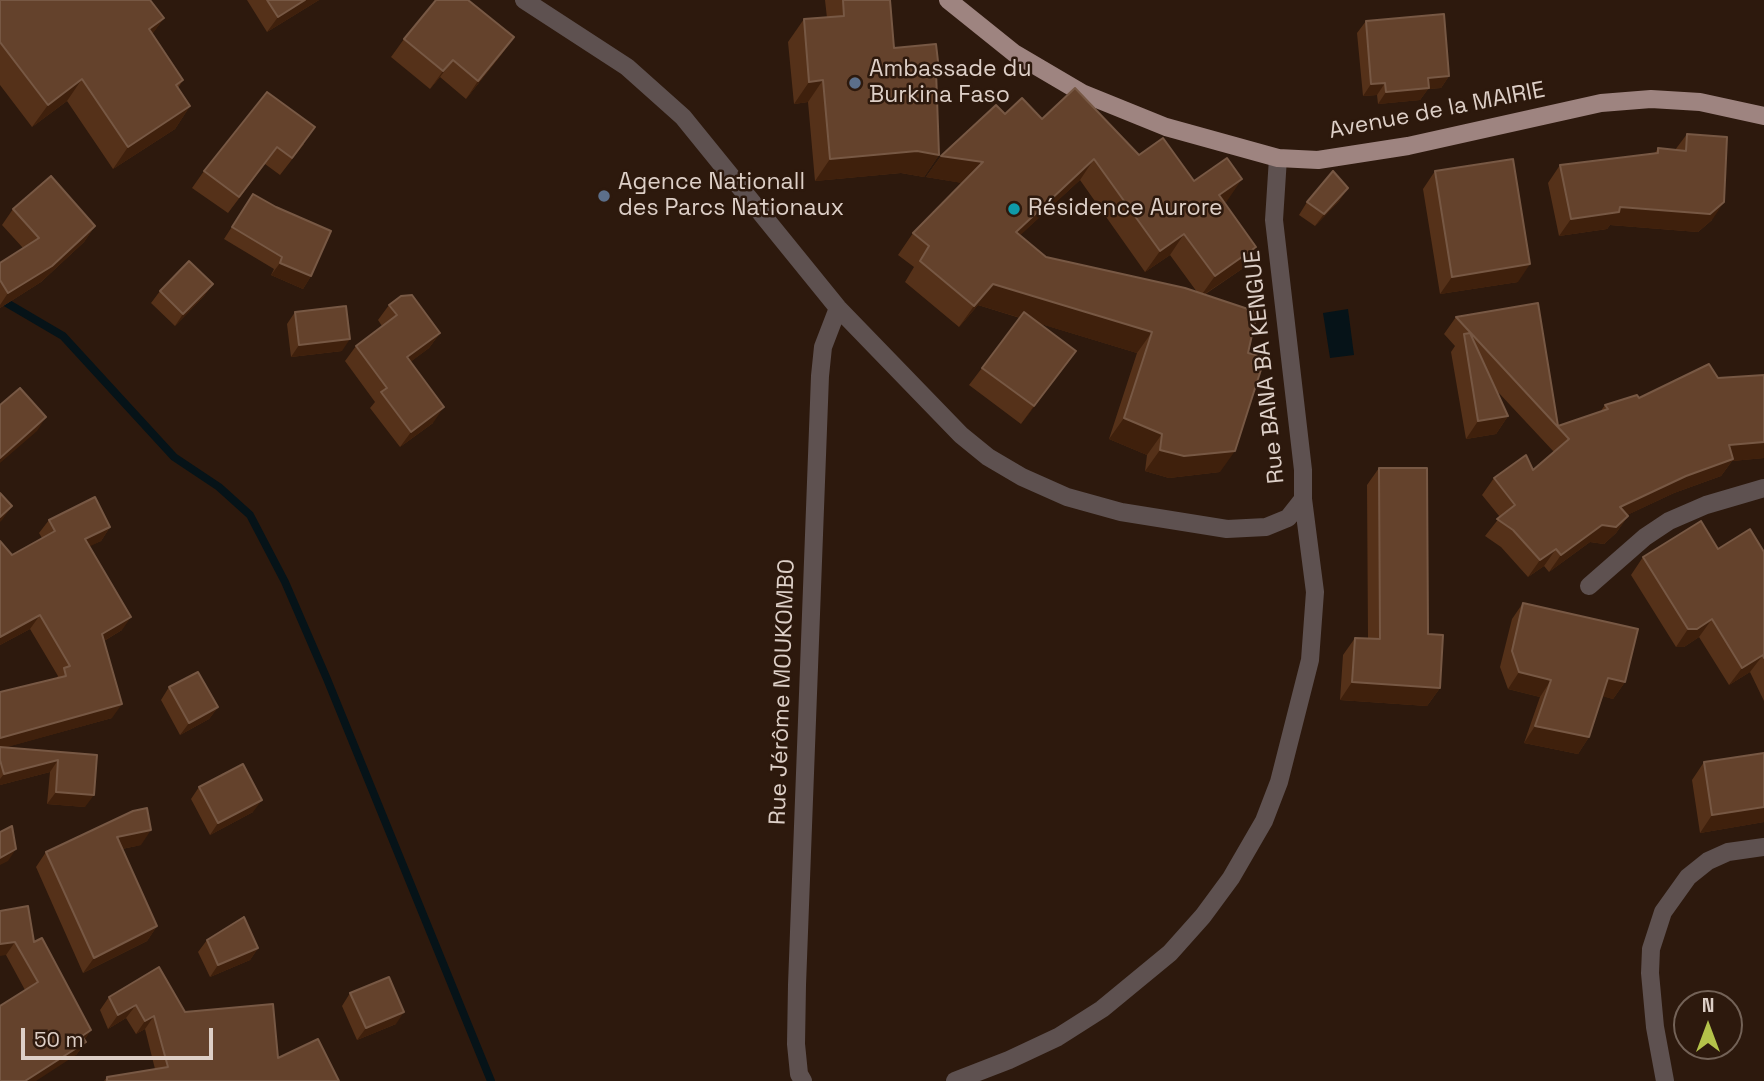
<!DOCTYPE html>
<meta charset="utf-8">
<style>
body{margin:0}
#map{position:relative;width:1764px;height:1081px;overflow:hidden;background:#2d190d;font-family:"Space Grotesk",sans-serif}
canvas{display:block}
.north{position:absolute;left:1673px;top:990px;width:70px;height:70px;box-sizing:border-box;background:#2d190d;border:2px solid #736257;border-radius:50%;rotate:0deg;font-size:19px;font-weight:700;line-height:28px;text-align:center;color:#ddcfc7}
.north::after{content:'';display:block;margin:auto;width:24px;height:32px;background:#b4c24a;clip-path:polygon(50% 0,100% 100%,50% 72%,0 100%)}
.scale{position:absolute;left:21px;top:1028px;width:192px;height:32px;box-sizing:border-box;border:4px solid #ddcfc7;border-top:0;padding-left:9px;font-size:21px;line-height:24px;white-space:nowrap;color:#ddcfc7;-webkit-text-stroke:5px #2d190d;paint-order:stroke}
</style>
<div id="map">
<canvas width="1764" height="1081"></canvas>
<div class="north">N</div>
<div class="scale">50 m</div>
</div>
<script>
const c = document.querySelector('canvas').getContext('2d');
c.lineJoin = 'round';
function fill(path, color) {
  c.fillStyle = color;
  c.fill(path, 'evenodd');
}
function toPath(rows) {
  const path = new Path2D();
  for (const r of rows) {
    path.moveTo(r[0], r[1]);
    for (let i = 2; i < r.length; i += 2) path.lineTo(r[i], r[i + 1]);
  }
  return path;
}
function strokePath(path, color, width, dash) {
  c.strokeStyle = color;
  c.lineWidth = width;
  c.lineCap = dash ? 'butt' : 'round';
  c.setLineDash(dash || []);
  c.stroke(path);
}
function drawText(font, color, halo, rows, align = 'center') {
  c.font = font + ' "Space Grotesk",sans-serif';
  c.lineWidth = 5;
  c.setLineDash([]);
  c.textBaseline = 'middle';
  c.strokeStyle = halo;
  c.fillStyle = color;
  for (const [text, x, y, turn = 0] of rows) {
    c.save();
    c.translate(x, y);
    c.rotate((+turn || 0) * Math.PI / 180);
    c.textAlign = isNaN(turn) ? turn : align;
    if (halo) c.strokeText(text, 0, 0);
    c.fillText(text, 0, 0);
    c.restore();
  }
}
fill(toPath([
 [1348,309,1354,355,1330,358,1323,313]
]), '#061318');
strokePath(toPath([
 [0,299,63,336,174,457,219,487,250,515,285,582,327,679,491,1081]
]), '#061318', 8);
strokePath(toPath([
 [524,0,627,67,683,117,838,308,961,435,988,457,1022,477,1067,497,1121,512,1227,529,1266,527,1288,518,1303,499,1303,470,1274,220,1278,158],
 [1589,586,1645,537,1669,521,1706,505,1764,488],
 [803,1081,799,1074,796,1044,797,985,820,376,823,347,838,308],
 [955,1081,1009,1060,1058,1037,1102,1009,1170,953,1203,916,1231,878,1264,821,1279,782,1310,660,1315,592,1303,499],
 [1665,1081,1655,1027,1650,973,1651,949,1663,912,1688,877,1708,861,1728,852,1764,847]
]), '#5e5150', 18);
strokePath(toPath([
 [948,0,1014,53,1082,93,1166,127,1278,158,1318,160,1408,146,1601,103,1651,99,1700,102,1764,116]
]), '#9e8480', 18);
fill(toPath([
 [0,0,164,18,152,34,183,80,178,88,190,106,175,129,113,169,67,101,32,127,0,85],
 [247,0,319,0,267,32],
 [825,0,890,0,894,48,936,74,939,155,924,177,901,173,815,181,808,102,794,104,788,42,804,19,827,18],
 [1366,21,1449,76,1441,88,1428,89,1420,100,1378,104,1377,95,1363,96,1357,33],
 [514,37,501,55,466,99,440,77,430,89,391,57,404,39],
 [267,92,304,144,280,175,265,164,228,213,192,188,204,171],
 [1005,114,1042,119,1139,155,1194,181,1227,201,1224,203,1256,247,1242,269,1204,295,1220,472,1169,478,1145,471,1147,455,1109,439,1137,353,1038,323,1076,351,1021,424,969,385,1020,318,978,305,959,327,905,282,914,267,898,255,913,233,963,183,926,177,941,156],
 [1080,180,1145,272,1170,255,1197,292,1046,257,1020,235],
 [1687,134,1712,220,1698,232,1610,225,1607,229,1559,236,1548,183,1560,165,1655,153,1658,148,1675,150],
 [1435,171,1518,282,1440,294,1423,189],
 [1348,188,1339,201,1315,226,1299,215,1307,202],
 [253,194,311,276,303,289,271,275,274,269,224,239],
 [13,209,95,226,84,242,41,282,0,308,0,263,23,248,2,225],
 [213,284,204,296,175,326,151,303,160,291],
 [389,305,440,333,429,348,410,362,433,423,400,447,370,408,375,402,345,361,356,346,382,326,378,320],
 [295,312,342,351,291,357,287,324],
 [1456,317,1558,426,1600,412,1605,405,1639,398,1718,378,1764,375,1764,458,1732,461,1721,476,1674,493,1627,515,1628,516,1616,533,1604,544,1590,542,1549,572,1544,566,1528,577,1501,547,1485,536,1500,517,1482,495,1494,478,1533,470,1554,452,1497,391,1508,416,1496,434,1466,439,1451,352,1455,346,1444,334],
 [1379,468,1428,634,1440,688,1427,706,1340,700,1343,655,1355,638,1368,638,1367,485],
 [49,520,110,527,101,541,89,546,122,630,104,641,112,718,6,747,97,755,85,807,47,804,50,772,0,785,0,692,56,679,58,676,30,629,0,645,0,541,12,555,42,538,39,533],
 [1718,549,1764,552,1764,701,1750,672,1729,685,1699,637,1684,647,1676,647,1631,575,1643,557],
 [1523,603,1625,682,1613,699,1603,696,1589,737,1578,754,1524,743,1540,697,1508,689,1500,667,1512,619],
 [169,687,218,707,209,719,180,735,161,700],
 [1764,753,1764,822,1700,833,1692,780,1704,762],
 [199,787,253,812,210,835,191,799],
 [141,845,122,849,157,926,147,941,83,973,36,867,46,852],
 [0,911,34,942,91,1030,84,1040,86,1042,76,1055,25,990,6,955],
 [207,940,258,948,250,960,210,977,198,952],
 [350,993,396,1024,357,1040,342,1006],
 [109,997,185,1012,278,1058,339,1081,104,1081,107,1077,155,1069,145,1029,136,1034,126,1018,108,1029,100,1010]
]), '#553119');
fill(toPath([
 [305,0,319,0,267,32,278,17],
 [164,18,148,40,149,29],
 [514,37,501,55,466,99,478,81],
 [453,60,440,77,430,89,443,71],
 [1449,76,1441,88,1428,89,1420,100,1378,104,1386,92,1428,78],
 [82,79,67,101,32,127,48,105],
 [823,80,808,102,794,104,809,82],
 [1385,83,1377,95,1363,96,1371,84],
 [190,106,175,129,113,169,128,147],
 [917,151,939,155,924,177,901,173,815,181,830,159],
 [941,156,983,162,968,184,926,177],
 [1094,159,1080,180,1001,253,1016,232],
 [1242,179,1227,201,1205,217,1219,195],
 [1348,188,1339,201,1315,226,1324,214],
 [1724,202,1712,220,1698,232,1610,225,1607,229,1559,236,1571,219,1620,207],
 [95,226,84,242,41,282,0,308,0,305,8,293],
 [1184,234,1170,255,1145,272,1160,251],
 [1256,247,1242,269,1200,297,1215,276],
 [280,263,311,276,303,289,271,275],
 [1530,264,1518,282,1440,294,1452,277],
 [213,284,204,296,175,326,183,314],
 [993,284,1152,332,1137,353,978,305,959,327,974,306],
 [440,333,429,348,396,373,407,357],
 [350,339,342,351,291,357,299,345],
 [1076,351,1063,369,1021,424,1034,406],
 [444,407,433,423,400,447,411,432],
 [1508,416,1496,434,1466,439,1478,421],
 [46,417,37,431,0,463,0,458],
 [1124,418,1162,434,1147,455,1109,439],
 [1764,442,1764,458,1732,461,1721,476,1674,493,1608,524,1620,507,1729,445],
 [1160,450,1235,451,1220,472,1169,478,1145,471],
 [12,506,2,520,0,522,0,517],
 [1628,516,1616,533,1604,544,1590,542,1549,572,1561,555,1602,525],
 [110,527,101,541,76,553,85,539],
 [1556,549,1544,566,1528,577,1540,560],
 [40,615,30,629,0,645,0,637],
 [131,617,122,630,92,648,102,634],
 [1712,619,1699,637,1684,647,1676,647,1688,629],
 [1763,655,1750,672,1729,685,1742,668],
 [1519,672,1551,680,1540,697,1508,689],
 [1608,678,1625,682,1613,699,1597,695],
 [1352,682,1440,688,1427,706,1340,700],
 [122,704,112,718,0,749,0,738],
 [218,707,209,719,180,735,189,723],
 [1535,726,1589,737,1578,754,1524,743],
 [58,760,50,772,0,785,0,779,4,774],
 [56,792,94,795,85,807,47,804],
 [262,800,253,812,210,835,218,823],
 [1764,807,1764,822,1700,833,1712,815],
 [151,830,141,845,107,852,117,837],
 [16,849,8,861,0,865,0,858],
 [157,926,147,941,83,973,94,958],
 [15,942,6,955,0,956,0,944],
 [258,948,250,960,210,977,218,965],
 [136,1005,126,1018,108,1029,118,1015],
 [404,1012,396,1024,357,1040,366,1028],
 [154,1016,145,1029,136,1034,145,1021],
 [91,1030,82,1044,82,1036],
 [86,1042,76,1055,36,1081,25,1081]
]), '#3f200c');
const building = toPath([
 [0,0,150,0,164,18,149,29,183,80,176,85,190,106,128,147,82,79,48,105,0,42,0,0],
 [267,0,305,0,278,17,267,0],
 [436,0,468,0,514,37,478,81,453,60,443,71,404,39,436,0],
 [843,0,890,0,894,48,936,44,939,70,936,70,939,155,917,151,830,159,823,80,809,82,804,19,844,16,843,0],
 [1444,14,1449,76,1428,78,1429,88,1386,92,1385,83,1371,84,1366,21,1444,14],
 [1075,88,1139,155,1163,138,1194,181,1227,158,1242,179,1219,195,1256,247,1215,276,1184,234,1160,251,1094,159,1016,232,1046,257,1185,288,1257,312,1248,353,1265,357,1235,451,1184,456,1160,450,1162,434,1124,418,1152,332,993,284,974,306,920,261,929,246,913,233,983,162,941,156,996,105,1005,114,1022,98,1042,119,1075,88],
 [267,92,315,127,292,158,277,147,239,197,204,171,267,92],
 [1687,134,1727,137,1724,202,1710,214,1620,207,1619,212,1571,219,1560,165,1658,153,1658,148,1686,151,1687,134],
 [1513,159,1530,264,1452,277,1435,171,1513,159],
 [1333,171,1348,188,1324,214,1307,202,1333,171],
 [51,176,95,226,52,266,8,293,0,280,0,263,39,238,13,209,51,176],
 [253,194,276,207,331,231,311,276,280,263,282,257,232,227,253,194],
 [189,261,213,284,183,314,160,291,189,261],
 [412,295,440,333,407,357,444,407,411,432,381,392,387,388,356,346,397,315,389,305,401,296,412,295],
 [1538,303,1558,426,1608,409,1605,405,1637,395,1639,398,1709,364,1718,378,1764,375,1764,442,1729,445,1733,459,1686,476,1620,507,1628,516,1616,527,1602,525,1561,555,1556,549,1540,560,1513,530,1497,519,1515,505,1494,478,1526,455,1533,470,1569,439,1456,317,1538,303],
 [346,306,350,339,299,345,295,312,346,306],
 [1024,312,1076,351,1034,406,982,368,1024,312],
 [1470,333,1508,416,1478,421,1464,334,1470,333],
 [20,388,46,417,0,458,0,405,20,388],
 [1379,468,1427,468,1428,634,1443,635,1440,688,1352,682,1355,638,1380,639,1379,468],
 [0,493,12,506,0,517,0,493],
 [95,497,110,527,85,539,131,617,102,634,122,704,0,738,0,692,66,676,64,668,70,666,40,615,0,637,0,541,12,555,55,531,49,520,95,497],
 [1701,521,1718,549,1750,529,1764,552,1764,658,1763,655,1742,668,1712,619,1697,629,1688,629,1643,557,1701,521],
 [1523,603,1638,629,1625,682,1608,678,1589,737,1535,726,1551,680,1519,672,1512,651,1523,603],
 [198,672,218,707,189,723,169,687,198,672],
 [0,747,97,755,94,795,56,792,58,760,4,774,0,760,0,747],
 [1764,753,1764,807,1712,815,1704,762,1764,753],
 [243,764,262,800,218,823,199,787,243,764],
 [147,808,151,830,117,837,157,926,94,958,46,852,133,811,147,808],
 [12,826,16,849,0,858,0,832,12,826],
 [28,906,34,942,42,938,91,1030,82,1036,86,1042,25,1081,0,1081,0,1006,38,982,15,942,0,944,0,911,28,906],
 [244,917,258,948,218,965,207,940,244,917],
 [159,967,185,1012,273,1004,278,1058,318,1039,339,1081,107,1081,107,1077,168,1067,154,1016,145,1021,136,1005,118,1015,109,997,159,967],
 [389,977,404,1012,366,1028,350,993,389,977]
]);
fill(building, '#64422c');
strokePath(building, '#775844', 2);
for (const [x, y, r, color] of [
 [855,83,7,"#5c6f8a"],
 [604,196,7,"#5c6f8a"],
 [1014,209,7,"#0f9aa8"]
]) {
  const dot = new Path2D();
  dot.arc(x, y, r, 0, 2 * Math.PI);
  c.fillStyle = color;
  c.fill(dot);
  strokePath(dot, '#2d190d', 2.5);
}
drawText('23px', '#ddcfc7', '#2d190d', [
 ["Ambassade du",869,70],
 ["Burkina Faso",869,96],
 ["Agence Nationall",618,183],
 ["des Parcs Nationaux",618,209],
 ["Résidence Aurore",1028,209]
], 'left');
drawText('23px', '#ddcfc7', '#2d190d', [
 ["Avenue de la MAIRIE",1437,111,-11],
 ["Rue BANA BA KENGUE",1265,367,-96],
 ["Rue Jérôme MOUKOMBO",783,692,-88]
]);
</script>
